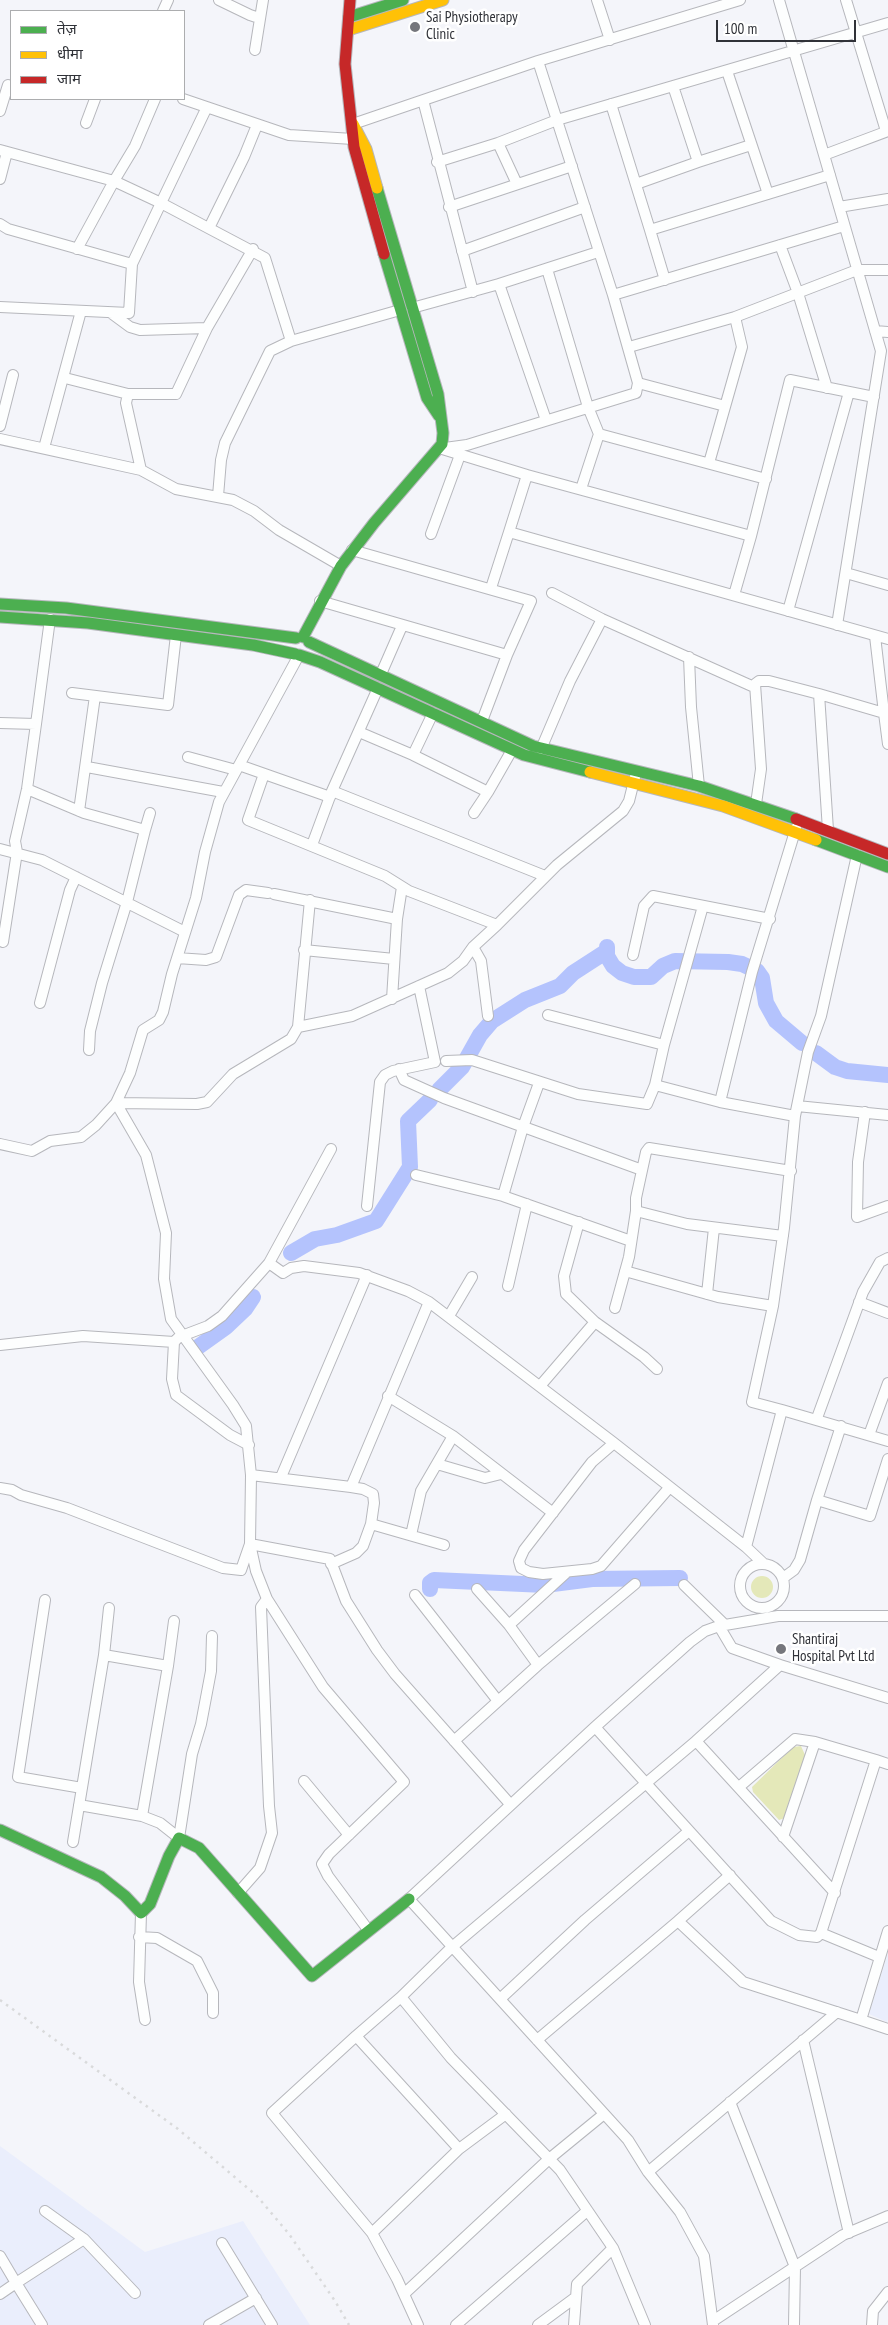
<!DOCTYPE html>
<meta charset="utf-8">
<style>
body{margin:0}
#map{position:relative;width:888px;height:2325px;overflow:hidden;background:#f4f5fa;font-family:"PT Sans Narrow","Noto Sans Devanagari",sans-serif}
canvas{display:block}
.legend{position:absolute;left:10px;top:10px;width:175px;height:90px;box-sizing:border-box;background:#fff;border:1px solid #acadaf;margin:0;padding:6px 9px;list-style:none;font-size:15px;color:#303238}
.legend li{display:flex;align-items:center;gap:10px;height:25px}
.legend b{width:25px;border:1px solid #acadaf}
.scale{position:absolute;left:716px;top:20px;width:140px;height:22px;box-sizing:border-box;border:2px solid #303238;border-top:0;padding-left:6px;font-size:15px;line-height:18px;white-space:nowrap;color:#303238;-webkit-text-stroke:4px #fff;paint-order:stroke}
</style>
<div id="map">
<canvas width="888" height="2325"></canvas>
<ul class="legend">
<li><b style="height:6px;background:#4caf50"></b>तेज़</li>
<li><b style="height:6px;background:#ffc107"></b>धीमा</li>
<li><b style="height:6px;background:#c62828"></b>जाम</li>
</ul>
<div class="scale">100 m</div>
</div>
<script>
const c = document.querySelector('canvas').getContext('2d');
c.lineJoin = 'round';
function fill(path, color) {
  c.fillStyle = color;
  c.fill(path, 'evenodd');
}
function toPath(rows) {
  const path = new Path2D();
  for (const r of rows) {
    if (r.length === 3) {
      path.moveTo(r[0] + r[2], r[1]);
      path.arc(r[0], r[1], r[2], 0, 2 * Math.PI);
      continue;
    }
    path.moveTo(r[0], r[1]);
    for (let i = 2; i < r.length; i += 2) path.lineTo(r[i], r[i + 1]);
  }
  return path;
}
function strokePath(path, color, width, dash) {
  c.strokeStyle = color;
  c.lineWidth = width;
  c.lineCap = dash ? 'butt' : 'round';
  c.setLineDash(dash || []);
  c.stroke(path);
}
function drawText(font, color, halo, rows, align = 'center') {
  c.font = font + ' "PT Sans Narrow",sans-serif';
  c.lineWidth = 5;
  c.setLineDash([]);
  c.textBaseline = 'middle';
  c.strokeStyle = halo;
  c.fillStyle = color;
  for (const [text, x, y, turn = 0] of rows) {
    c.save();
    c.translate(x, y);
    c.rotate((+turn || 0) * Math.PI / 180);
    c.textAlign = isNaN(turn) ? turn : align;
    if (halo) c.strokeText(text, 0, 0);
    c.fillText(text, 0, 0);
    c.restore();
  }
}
fill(toPath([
 [888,1953,888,2019,887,2022,869,2014],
 [0,2146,145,2252,243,2221,310,2325,0,2325]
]), '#eaeefc');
fill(toPath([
 [762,1587,11],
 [801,1746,805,1755,785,1818,779,1820,753,1792,752,1787,793,1747]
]), '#e4e8b9');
strokePath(toPath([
 [607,947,607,956,613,966,622,973,634,977,651,977,663,966,675,961,728,962,742,964,757,971,762,978,766,1003,776,1021,802,1043],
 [816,1053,835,1067,847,1071,888,1075],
 [439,1090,462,1067,480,1035,492,1021,525,1000,560,986,573,973,607,951],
 [291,1253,315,1239,337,1235,376,1221,410,1167,408,1121,430,1100],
 [198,1347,226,1327,245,1309,253,1297],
 [430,1589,430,1583,434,1580,545,1585,592,1579,680,1578]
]), '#b4c3fd', 16);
const street = toPath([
 [219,0,250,15,259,18],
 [597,0,610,40],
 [779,0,881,351,837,625],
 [846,0,886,131],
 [163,11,168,0],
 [255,50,263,0],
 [538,61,613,295,844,226],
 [727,71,768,194],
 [183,99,289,135,353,139],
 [423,100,473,292],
 [611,104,650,230],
 [207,107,161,203,265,258,291,341],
 [0,111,8,85],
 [86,123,95,99],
 [353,124,538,61,740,0],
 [498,143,517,184],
 [0,150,114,181,77,249],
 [824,155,888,131],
 [437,162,498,143,557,120,888,23],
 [698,162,751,145],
 [0,179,7,152],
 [636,184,698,162,673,86],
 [449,207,572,166],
 [839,207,888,199],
 [0,224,8,229,132,264],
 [209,228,244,157,257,125],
 [780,245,798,293,827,388],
 [462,251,585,207],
 [547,269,588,407,599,434,581,489],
 [665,280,650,230,830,175],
 [499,284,546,420],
 [0,307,129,313,132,264,161,203,114,181,135,146,155,99],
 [412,308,499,284,598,252],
 [111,313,130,327,140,330,207,328],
 [735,317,857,270,888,270],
 [875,331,888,332],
 [629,347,735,317,742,347,709,463],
 [65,378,128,394,176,394,207,328,253,249],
 [638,383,725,406],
 [128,394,126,403,141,470],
 [0,426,13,375],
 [599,434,766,479],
 [0,439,141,470,176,489,233,500,254,511,279,530,341,566],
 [44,448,81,311],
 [439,448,527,475,751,536,734,595],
 [445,448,467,445,636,393,638,383,613,295],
 [527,475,509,532,888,639],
 [218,496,221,460,225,443,270,351,291,341,400,310],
 [431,534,460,455],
 [751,536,790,380,874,397],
 [352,550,531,601,507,655,482,721],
 [846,573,888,585],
 [491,588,509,532],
 [552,593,602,619,754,687],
 [320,601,507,655],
 [788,611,849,392],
 [689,657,691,707,699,786],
 [381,674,402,626],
 [72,693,168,705,176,635],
 [884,713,888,744],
 [0,723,36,724,27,789,15,841,17,852,3,942],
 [36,724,50,619],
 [359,732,413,755,488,792,512,750],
 [541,749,570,681,602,619],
 [413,755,433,713],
 [188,757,236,770],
 [239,765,330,797],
 [87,767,223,792],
 [264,774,248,820,385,876,409,891,497,925,473,947,463,961,448,973,352,1016,298,1027],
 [27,789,84,813,145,830,127,902,102,983,90,1031,89,1050],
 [332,791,545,876],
 [756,804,761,769,755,684,759,681,769,681,819,694],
 [79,811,95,696],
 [474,813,488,792],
 [145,830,150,813],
 [828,830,819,694,884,713,875,636],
 [312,845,332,791,378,688],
 [0,849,42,860,185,932],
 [274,894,397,919],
 [497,925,557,865,623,811,629,801,635,777],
 [473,947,481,961,488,1016],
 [304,950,394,959],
 [633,955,644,906,653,896,770,919],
 [177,958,206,960,216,957,239,895,246,890,268,893],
 [392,999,397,919,402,887],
 [40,1003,70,890,76,877],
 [548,1015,664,1045],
 [446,1061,472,1060,578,1094,647,1104,655,1085,664,1045,703,906],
 [399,1069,404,1080,444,1098,642,1170],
 [655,1085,720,1102],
 [116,1103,146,1155,166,1233,164,1279,171,1319,233,1405,246,1426,251,1475,250,1544,330,1559,346,1601,377,1650,395,1674,510,1804],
 [116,1103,197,1104,207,1102,233,1074,291,1039,298,1027,310,900],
 [797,1106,888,1115],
 [865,1112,858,1162,857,1217,888,1206],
 [795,1116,808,1052,821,1016,857,855],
 [0,1144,32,1151,50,1141,81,1137,96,1125,116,1103,130,1073,143,1030,159,1020,163,1012,172,974,196,898,205,852,219,802,299,655],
 [416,1175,503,1196,631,1241],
 [503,1196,523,1127,539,1083],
 [367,1206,380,1082,385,1075,393,1071,435,1062,419,986],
 [636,1211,687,1224,783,1236],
 [579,1222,564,1276,566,1294,595,1322,644,1357,657,1369],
 [269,1263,283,1273,291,1268,304,1266,359,1273,408,1291,429,1302],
 [625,1271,718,1297,773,1306],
 [508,1286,527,1204],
 [707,1294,714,1228],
 [859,1302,888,1313],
 [615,1308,629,1257,636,1211,636,1198,646,1152,649,1148,791,1171],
 [449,1316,472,1277],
 [0,1345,83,1336,174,1342],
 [540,1386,595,1322],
 [388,1396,453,1436,553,1513],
 [782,1410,888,1441],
 [817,1418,863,1292,880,1262,888,1258],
 [841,1426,817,1500,870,1516,888,1459],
 [869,1435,888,1383],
 [614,1443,592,1462,524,1550,519,1561,521,1568,529,1572,543,1574,592,1569,601,1566,669,1488],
 [249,1445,230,1435,176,1395,172,1379,174,1342,179,1337,208,1326,222,1316,269,1263,331,1149],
 [437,1464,485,1478,501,1474],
 [251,1475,351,1487,363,1489,373,1494,374,1503,371,1524,363,1546,356,1553,331,1564],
 [281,1477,367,1275],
 [351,1487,429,1302,614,1443,746,1547,764,1564],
 [0,1488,12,1490,21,1495,67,1508,223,1568,241,1570,250,1544,256,1571,267,1599,323,1687,404,1782,329,1854,322,1864,328,1876,369,1931],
 [371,1524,444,1545],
 [411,1535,421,1491,453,1436],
 [746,1547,782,1410,752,1402,773,1306,784,1228,795,1116,720,1102,752,972,796,828],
 [762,1586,22],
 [783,1578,794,1570,800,1560,817,1500],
 [684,1585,725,1625],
 [477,1589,509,1625,538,1665],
 [415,1595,498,1701],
 [45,1600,18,1777,82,1788],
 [509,1625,567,1572],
 [719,1626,732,1648,780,1665],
 [104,1655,109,1608],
 [168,1666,174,1621],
 [595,1727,771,1921,799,1935,817,1937,821,1933,876,1760,888,1764],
 [454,1741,538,1665,635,1584],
 [304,1781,349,1835],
 [739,1787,795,1739,815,1742,876,1760],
 [79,1805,142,1816],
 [783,1837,815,1742],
 [73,1842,104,1655,168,1666,142,1816,160,1823,179,1838,192,1754,201,1724,211,1671,212,1636],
 [238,1893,260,1868,272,1833,269,1806,261,1607,267,1599],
 [835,1893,696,1741,780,1665,888,1698],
 [141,1913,139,1982,145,2020],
 [678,1921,730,1875],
 [821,1933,879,1957],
 [139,1937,157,1938,197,1961,213,1993,213,2013],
 [401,1997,356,2036,459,2149,372,2233,397,2279,418,2325],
 [500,1999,585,1920,689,1831],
 [861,2020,888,2029],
 [356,2036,272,2113,372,2233],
 [537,2040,678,1921,743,1982,861,2020,888,1931],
 [803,2040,849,2233],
 [730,2102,795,2267,794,2325],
 [459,2149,506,2114],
 [648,2172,837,2012],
 [45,2211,84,2239,135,2293],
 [222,2243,272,2325],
 [613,2248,560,2170,451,2058,401,1997,452,1947,696,1741],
 [0,2256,16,2283,0,2294],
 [404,2294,549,2159,604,2114],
 [713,2321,843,2235,888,2216],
 [42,2325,16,2283,84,2239],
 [209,2325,256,2298],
 [456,2325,587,2211],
 [538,2325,576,2297],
 [574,2325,577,2284,613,2248,645,2325],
 [713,2325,704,2256,680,2212,648,2172,628,2140,409,1899,595,1727,690,1642,705,1631,719,1626,778,1616,888,1616],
 [872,2325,873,2311,888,2292]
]);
const fast = toPath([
 [349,17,403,0],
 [384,254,427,398,439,416],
 [0,604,66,608,296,638],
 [0,617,88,623,253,645,295,654],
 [303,637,341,566,374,523,442,444,443,433,438,394,377,188],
 [309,642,533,746,699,786,796,819],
 [299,655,320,662,524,755,590,772],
 [816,840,888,867],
 [0,1830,101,1877,125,1896,141,1913,150,1904,169,1856,179,1838,199,1848,312,1976,409,1899]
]);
const slow = toPath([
 [348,30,443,0],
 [353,124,366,149,377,188],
 [590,772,723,806,816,840]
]);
const jam = toPath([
 [350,0,345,64,354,147,384,254],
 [796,819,888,854]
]);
strokePath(street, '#b6b7bc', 12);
strokePath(fast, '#b6b7bc', 13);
strokePath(slow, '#b6b7bc', 13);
strokePath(jam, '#b6b7bc', 13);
strokePath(street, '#fdfefe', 10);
strokePath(fast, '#4caf50', 11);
strokePath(slow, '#ffc107', 11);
strokePath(jam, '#c62828', 11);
strokePath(toPath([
 [0,2000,178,2129,257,2196,289,2234,335,2301,349,2325]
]), '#d9dadb', 2.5, [2.5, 5]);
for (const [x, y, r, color] of [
 [415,27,6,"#75767c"],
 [781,1649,6,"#75767c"]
]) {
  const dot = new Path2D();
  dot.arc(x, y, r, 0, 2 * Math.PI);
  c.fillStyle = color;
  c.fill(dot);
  strokePath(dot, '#fff', 2);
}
drawText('15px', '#303238', '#fff', [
 ["Sai Physiotherapy",426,18],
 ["Clinic",426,35],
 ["Shantiraj",792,1640],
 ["Hospital Pvt Ltd",792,1657]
], 'left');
</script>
